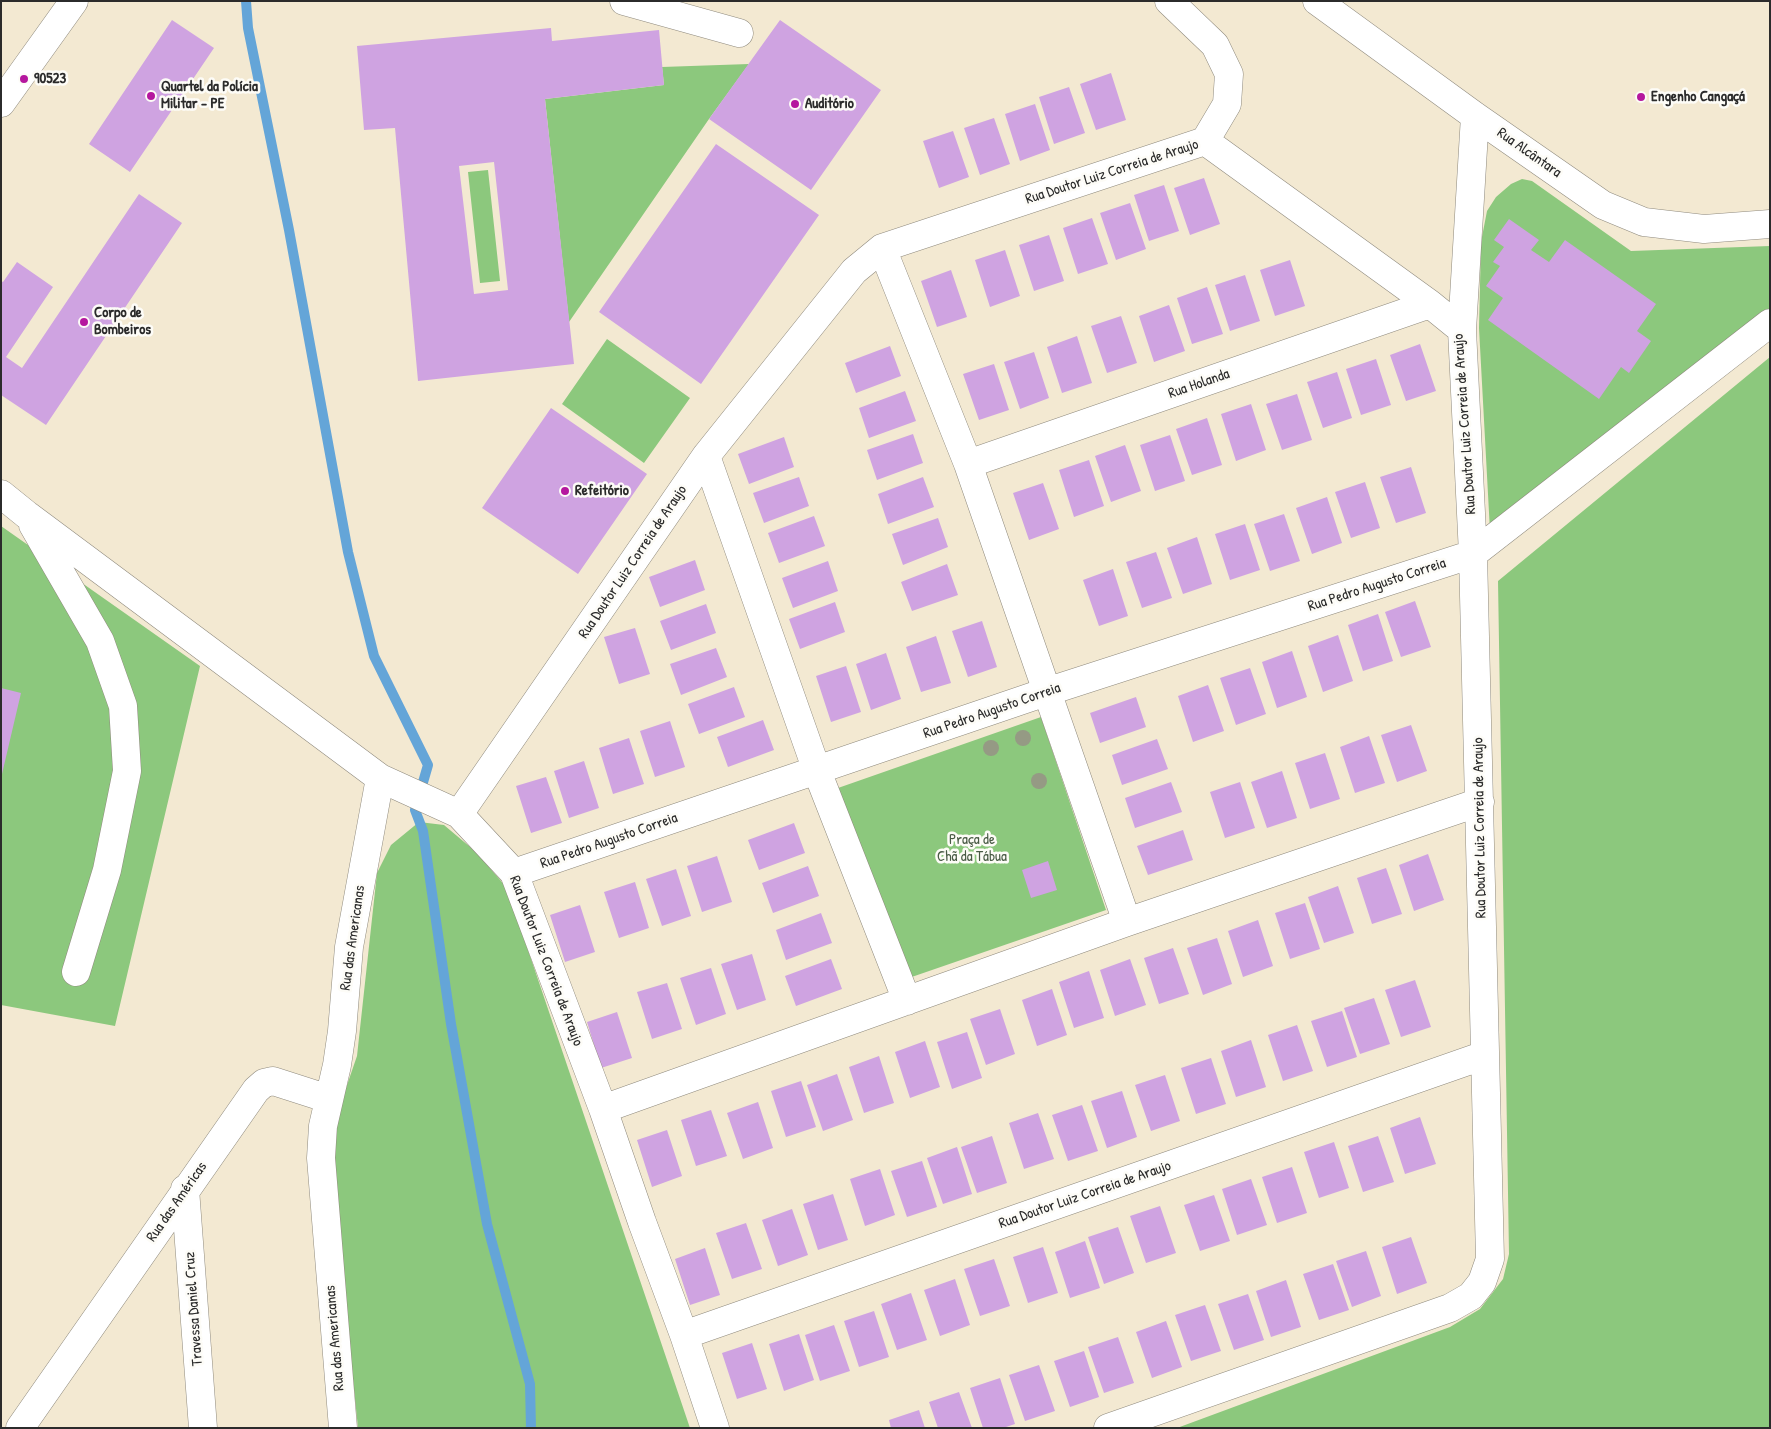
<!DOCTYPE html>
<meta charset="utf-8">
<style>
body{margin:0}
#map{position:relative;width:1771px;height:1429px;overflow:hidden;background:#f3e9d2;font-family:"Patrick Hand",sans-serif}
canvas{display:block}
.frame{position:absolute;inset:0;border:2px solid #2b2b2b;pointer-events:none}
</style>
<div id="map">
<canvas width="1771" height="1429"></canvas>
<div class="frame"></div>
</div>
<script>
const c = document.querySelector('canvas').getContext('2d');
c.lineJoin = 'round';
function fill(path, color) {
  c.fillStyle = color;
  c.fill(path, 'evenodd');
}
function toPath(rows) {
  const path = new Path2D();
  for (const r of rows) {
    path.moveTo(r[0], r[1]);
    for (let i = 2; i < r.length; i += 2) path.lineTo(r[i], r[i + 1]);
  }
  return path;
}
function strokePath(path, color, width, dash) {
  c.strokeStyle = color;
  c.lineWidth = width;
  c.lineCap = dash ? 'butt' : 'round';
  c.setLineDash(dash || []);
  c.stroke(path);
}
function drawText(font, color, halo, rows, align = 'center') {
  c.font = font + ' "Patrick Hand",sans-serif';
  c.lineWidth = 5;
  c.setLineDash([]);
  c.textBaseline = 'middle';
  c.strokeStyle = halo;
  c.fillStyle = color;
  for (const [text, x, y, turn = 0] of rows) {
    c.save();
    c.translate(x, y);
    c.rotate((+turn || 0) * Math.PI / 180);
    c.textAlign = isNaN(turn) ? turn : align;
    if (halo) c.strokeText(text, 0, 0);
    c.fillText(text, 0, 0);
    c.restore();
  }
}
fill(toPath([
 [749,64,709,119,569,322,545,99,664,85,662,67],
 [488,170,500,281,480,283,468,172],
 [1522,179,1532,181,1631,251,1770,246,1770,308,1490,531,1479,328,1481,242,1487,211,1496,197,1511,184],
 [607,339,690,398,644,463,562,404],
 [1770,357,1770,1428,1177,1428,1450,1327,1480,1309,1503,1279,1509,1254,1498,581],
 [1,526,200,666,115,1026,1,1005],
 [1041,717,1106,910,903,980,838,788],
 [419,822,444,825,476,852,507,888,690,1428,358,1428,330,1155,334,1123,357,1056,377,873,391,845]
]), '#8cc87d');
strokePath(toPath([
 [246,1,248,28,289,230,348,552,374,656,428,765,415,810,423,831,451,1024,487,1224,530,1384,531,1428]
]), '#64a5d8', 10);
fill(toPath([
 [172,20,214,48,130,172,89,144],
 [780,20,881,90,811,190,709,119],
 [551,28,552,41,659,30,664,85,545,99,574,364,418,381,395,128,364,130,357,46],
 [494,162,508,290,474,294,459,166],
 [1111,73,1126,120,1096,130,1080,84],
 [1069,87,1085,133,1054,144,1039,97],
 [1035,104,1050,150,1020,161,1005,114],
 [994,118,1010,164,980,175,964,128],
 [953,131,969,177,939,188,923,141],
 [716,144,819,215,701,384,599,312],
 [1204,178,1220,224,1190,235,1174,188],
 [1164,185,1179,231,1149,241,1134,195],
 [139,194,182,223,46,425,1,395,1,281,3,282,17,262,53,287,6,357,22,368],
 [1130,203,1146,249,1116,260,1100,213],
 [1092,218,1108,264,1078,274,1063,228],
 [1509,219,1539,240,1531,250,1549,262,1565,240,1656,304,1637,331,1651,341,1629,373,1621,367,1599,399,1488,320,1503,298,1486,286,1500,266,1493,262,1504,247,1494,240],
 [1049,235,1064,281,1034,291,1019,245],
 [1005,250,1020,296,990,307,975,260],
 [1290,260,1305,306,1275,316,1260,270],
 [951,270,967,317,937,327,921,281],
 [1245,275,1260,321,1230,331,1215,285],
 [1207,287,1223,334,1192,344,1177,298],
 [1169,305,1185,351,1154,362,1139,316],
 [1121,316,1137,363,1107,373,1091,326],
 [1077,336,1092,383,1062,393,1047,347],
 [1420,344,1436,391,1406,401,1390,355],
 [890,346,901,376,856,393,845,363],
 [1034,352,1049,398,1020,409,1004,362],
 [1376,359,1391,405,1361,415,1346,369],
 [994,364,1009,410,979,420,963,374],
 [1337,372,1352,418,1323,428,1307,382],
 [905,391,916,421,869,438,859,408],
 [1297,394,1312,440,1282,450,1266,404],
 [1251,404,1266,450,1236,461,1221,414],
 [551,408,647,474,578,574,482,508],
 [1207,418,1222,465,1192,475,1176,429],
 [913,434,923,463,877,480,867,450],
 [1170,435,1185,481,1155,491,1140,445],
 [784,437,794,467,749,484,738,454],
 [1125,445,1141,491,1111,502,1095,456],
 [1089,460,1104,506,1074,517,1059,470],
 [1411,467,1426,513,1396,523,1380,477],
 [799,477,809,506,764,523,753,493],
 [923,477,934,507,888,524,878,494],
 [1365,482,1380,528,1351,538,1335,492],
 [1043,483,1059,529,1029,540,1013,493],
 [1327,497,1342,543,1312,554,1296,508],
 [1284,514,1300,561,1270,571,1254,524],
 [814,516,825,546,779,563,768,533],
 [938,518,948,547,903,565,892,534],
 [1245,524,1260,570,1230,580,1215,534],
 [1197,537,1212,584,1183,594,1167,548],
 [1156,552,1172,598,1142,608,1126,562],
 [695,560,705,590,660,607,649,577],
 [828,561,838,591,793,608,782,578],
 [947,564,958,595,912,611,901,582],
 [1113,569,1128,616,1099,626,1083,580],
 [1415,601,1431,647,1401,657,1385,612],
 [835,602,845,632,800,649,789,619],
 [706,604,716,633,671,650,660,621],
 [1378,614,1393,661,1363,671,1348,625],
 [982,621,997,667,968,677,952,631],
 [635,628,650,674,619,684,604,637],
 [1338,635,1353,681,1323,692,1308,646],
 [936,636,951,683,921,692,906,647],
 [716,648,727,677,681,695,670,664],
 [1292,651,1307,697,1277,708,1262,662],
 [886,653,901,699,871,710,856,664],
 [846,666,861,712,831,722,816,676],
 [1250,668,1266,714,1236,725,1220,678],
 [1208,685,1224,731,1193,742,1178,696],
 [734,687,745,717,699,734,688,704],
 [1,688,21,693,2,774,1,774],
 [1136,697,1146,727,1100,743,1090,713],
 [763,720,774,750,728,767,717,737],
 [670,721,685,767,655,777,640,731],
 [1411,725,1427,771,1397,782,1381,735],
 [1369,736,1385,783,1355,793,1340,747],
 [629,738,644,784,613,794,599,748],
 [1157,739,1168,769,1122,785,1112,755],
 [1325,753,1340,799,1310,809,1295,763],
 [584,761,599,808,569,818,554,771],
 [1282,771,1297,818,1267,828,1251,782],
 [546,777,562,823,531,833,516,786],
 [1171,782,1182,812,1135,828,1125,798],
 [1240,782,1255,828,1225,838,1210,792],
 [794,823,805,853,759,870,748,840],
 [1183,830,1193,860,1148,875,1137,846],
 [1428,854,1444,900,1414,911,1399,865],
 [717,856,732,902,702,912,687,866],
 [1048,861,1057,890,1031,898,1022,870],
 [808,866,819,896,773,913,762,883],
 [1386,868,1402,914,1372,924,1357,878],
 [676,869,691,916,662,926,646,879],
 [635,882,649,928,619,938,604,892],
 [1338,886,1354,933,1324,943,1308,897],
 [1305,903,1320,949,1290,959,1275,913],
 [580,905,595,952,565,962,550,915],
 [821,913,832,943,786,960,776,930],
 [1258,920,1273,966,1243,977,1228,931],
 [1217,938,1232,984,1203,995,1187,948],
 [1173,948,1189,994,1159,1004,1144,958],
 [752,954,766,1000,737,1010,721,964],
 [831,959,842,989,796,1006,785,976],
 [1130,959,1146,1005,1115,1016,1100,970],
 [711,968,726,1014,696,1025,680,978],
 [1089,971,1104,1018,1074,1028,1059,982],
 [1415,980,1431,1027,1401,1037,1385,990],
 [667,983,682,1029,652,1039,637,992],
 [1052,989,1067,1035,1037,1046,1022,1000],
 [1374,998,1390,1044,1360,1054,1344,1008],
 [1000,1009,1015,1054,986,1065,970,1019],
 [1342,1011,1357,1057,1327,1067,1311,1021],
 [617,1012,632,1058,601,1068,587,1022],
 [1297,1025,1313,1071,1283,1081,1268,1035],
 [967,1032,982,1078,952,1089,937,1042],
 [1251,1040,1266,1087,1236,1097,1221,1051],
 [925,1041,940,1087,910,1098,895,1052],
 [879,1056,894,1103,864,1113,849,1067],
 [1211,1058,1226,1104,1196,1114,1181,1068],
 [837,1074,853,1120,823,1131,807,1085],
 [1165,1075,1180,1121,1151,1131,1135,1085],
 [801,1081,816,1127,786,1137,771,1091],
 [1122,1091,1137,1137,1107,1148,1091,1101],
 [758,1102,773,1148,743,1159,727,1113],
 [1082,1105,1098,1151,1068,1161,1052,1115],
 [711,1110,727,1156,696,1166,681,1120],
 [1038,1113,1054,1159,1024,1169,1009,1123],
 [1420,1117,1436,1164,1405,1174,1390,1128],
 [667,1130,682,1176,652,1187,637,1140],
 [992,1136,1007,1183,977,1193,961,1147],
 [1378,1136,1394,1182,1363,1192,1348,1146],
 [1334,1142,1349,1188,1319,1198,1304,1152],
 [957,1147,972,1194,943,1204,927,1158],
 [922,1161,937,1207,907,1217,891,1171],
 [1292,1167,1307,1213,1277,1223,1262,1177],
 [880,1169,895,1215,865,1226,850,1179],
 [1251,1179,1267,1225,1237,1235,1222,1189],
 [833,1194,848,1240,818,1250,803,1204],
 [1214,1195,1230,1241,1200,1251,1184,1205],
 [1160,1206,1176,1253,1146,1263,1130,1216],
 [792,1209,808,1255,778,1266,762,1220],
 [746,1223,762,1269,732,1279,716,1233],
 [1118,1227,1134,1273,1104,1284,1088,1237],
 [1411,1237,1427,1283,1397,1294,1382,1247],
 [1085,1241,1100,1288,1070,1298,1055,1252],
 [1043,1247,1058,1293,1028,1303,1013,1257],
 [705,1248,720,1295,690,1305,675,1259],
 [1366,1251,1381,1296,1352,1307,1336,1261],
 [994,1259,1010,1306,980,1316,964,1269],
 [1333,1264,1349,1310,1319,1320,1303,1274],
 [955,1279,970,1325,940,1336,924,1290],
 [1286,1280,1301,1327,1271,1337,1256,1291],
 [911,1293,927,1340,897,1350,881,1304],
 [1248,1294,1264,1340,1234,1350,1218,1304],
 [1205,1305,1221,1351,1191,1361,1175,1315],
 [874,1311,889,1357,859,1367,844,1321],
 [1166,1321,1182,1367,1152,1378,1136,1332],
 [834,1325,850,1371,820,1381,805,1335],
 [799,1334,814,1380,784,1391,769,1344],
 [1118,1337,1134,1383,1104,1393,1088,1347],
 [752,1343,767,1389,737,1399,722,1353],
 [1084,1351,1099,1397,1070,1407,1054,1361],
 [1039,1365,1055,1411,1025,1421,1009,1375],
 [1000,1378,1015,1424,1003,1428,983,1428,970,1388],
 [959,1392,972,1428,938,1428,929,1402],
 [919,1410,925,1428,891,1428,889,1420]
]), '#cfa3e1');
const minor = toPath([
 [624,1,739,33],
 [1169,1,1215,45,1229,74,1227,104,1205,141],
 [1317,1,1475,116,1603,205,1644,222,1704,229,1770,224],
 [1,103,74,1],
 [882,248,968,464,1127,922],
 [1462,330,1475,116],
 [706,456,817,771,907,1001],
 [968,464,1430,304],
 [1,494,27,515,380,778,459,814,514,873,603,1109,642,1222,684,1335,715,1428],
 [33,525,100,641,123,706,127,771,107,870,76,972],
 [459,814,706,456,854,271,882,248,1205,141,1430,304,1462,330,1473,554,1490,1259,1482,1282,1471,1296,1450,1308,1108,1428],
 [514,873,1046,692,1473,554,1770,323],
 [603,1109,1127,922,1480,802],
 [185,1189,203,1428],
 [684,1335,1485,1055],
 [20,1428,256,1090,264,1083,273,1081,329,1099],
 [343,1428,321,1158,323,1126,337,1065,342,1031,349,947,380,778]
]);
strokePath(minor, '#8f8a7e', 29);
strokePath(minor, '#fff', 28);
c.fillStyle = '#959a84';
for (const [x, y] of [
 [1023,738],
 [991,748],
 [1039,781]
]) {
  c.beginPath();
  c.arc(x, y, 8, 0, 2 * Math.PI);
  c.fill();
}
for (const [x, y, r, color] of [
 [24,79,5,"#b5179e"],
 [151,96,5,"#b5179e"],
 [1641,97,5,"#b5179e"],
 [795,104,5,"#b5179e"],
 [84,322,5,"#b5179e"],
 [565,491,5,"#b5179e"]
]) {
  const dot = new Path2D();
  dot.arc(x, y, r, 0, 2 * Math.PI);
  c.fillStyle = color;
  c.fill(dot);
  strokePath(dot, '#fdfcf7', 2);
}
drawText('bold 15px', '#2b2b2b', '#fdfcf7', [
 ["90523",34,79],
 ["Quartel da Polícia",161,87],
 ["Militar - PE",161,104],
 ["Engenho Cangaçá",1651,97],
 ["Auditório",805,104],
 ["Corpo de",94,313],
 ["Bombeiros",94,330],
 ["Refeitório",575,491]
], 'left');
drawText('15px', '#2b2b2b', '#fdfcf7', [
 ["Rua Alcântara",1529,153,35],
 ["Rua Doutor Luiz Correia de Araujo",1112,172,-18],
 ["Rua Holanda",1199,384,-19],
 ["Rua Doutor Luiz Correia de Araujo",1465,424,-94],
 ["Rua Doutor Luiz Correia de Araujo",633,562,-56],
 ["Rua Pedro Augusto Correia",1377,585,-18],
 ["Rua Pedro Augusto Correia",992,711,-19],
 ["Rua Doutor Luiz Correia de Araujo",1480,828,-91],
 ["Rua Pedro Augusto Correia",609,841,-19],
 ["Rua das Americanas",353,938,-82],
 ["Rua Doutor Luiz Correia de Araujo",546,961,69],
 ["Rua Doutor Luiz Correia de Araujo",1085,1195,-19],
 ["Rua das Américas",177,1202,-55],
 ["Travessa Daniel Cruz",194,1309,-94],
 ["Rua das Americanas",335,1338,-95]
]);
drawText('15px', '#485a44', '#fdfcf7', [
 ["Praça de",972,840],
 ["Chã da Tábua",972,857]
]);
</script>
